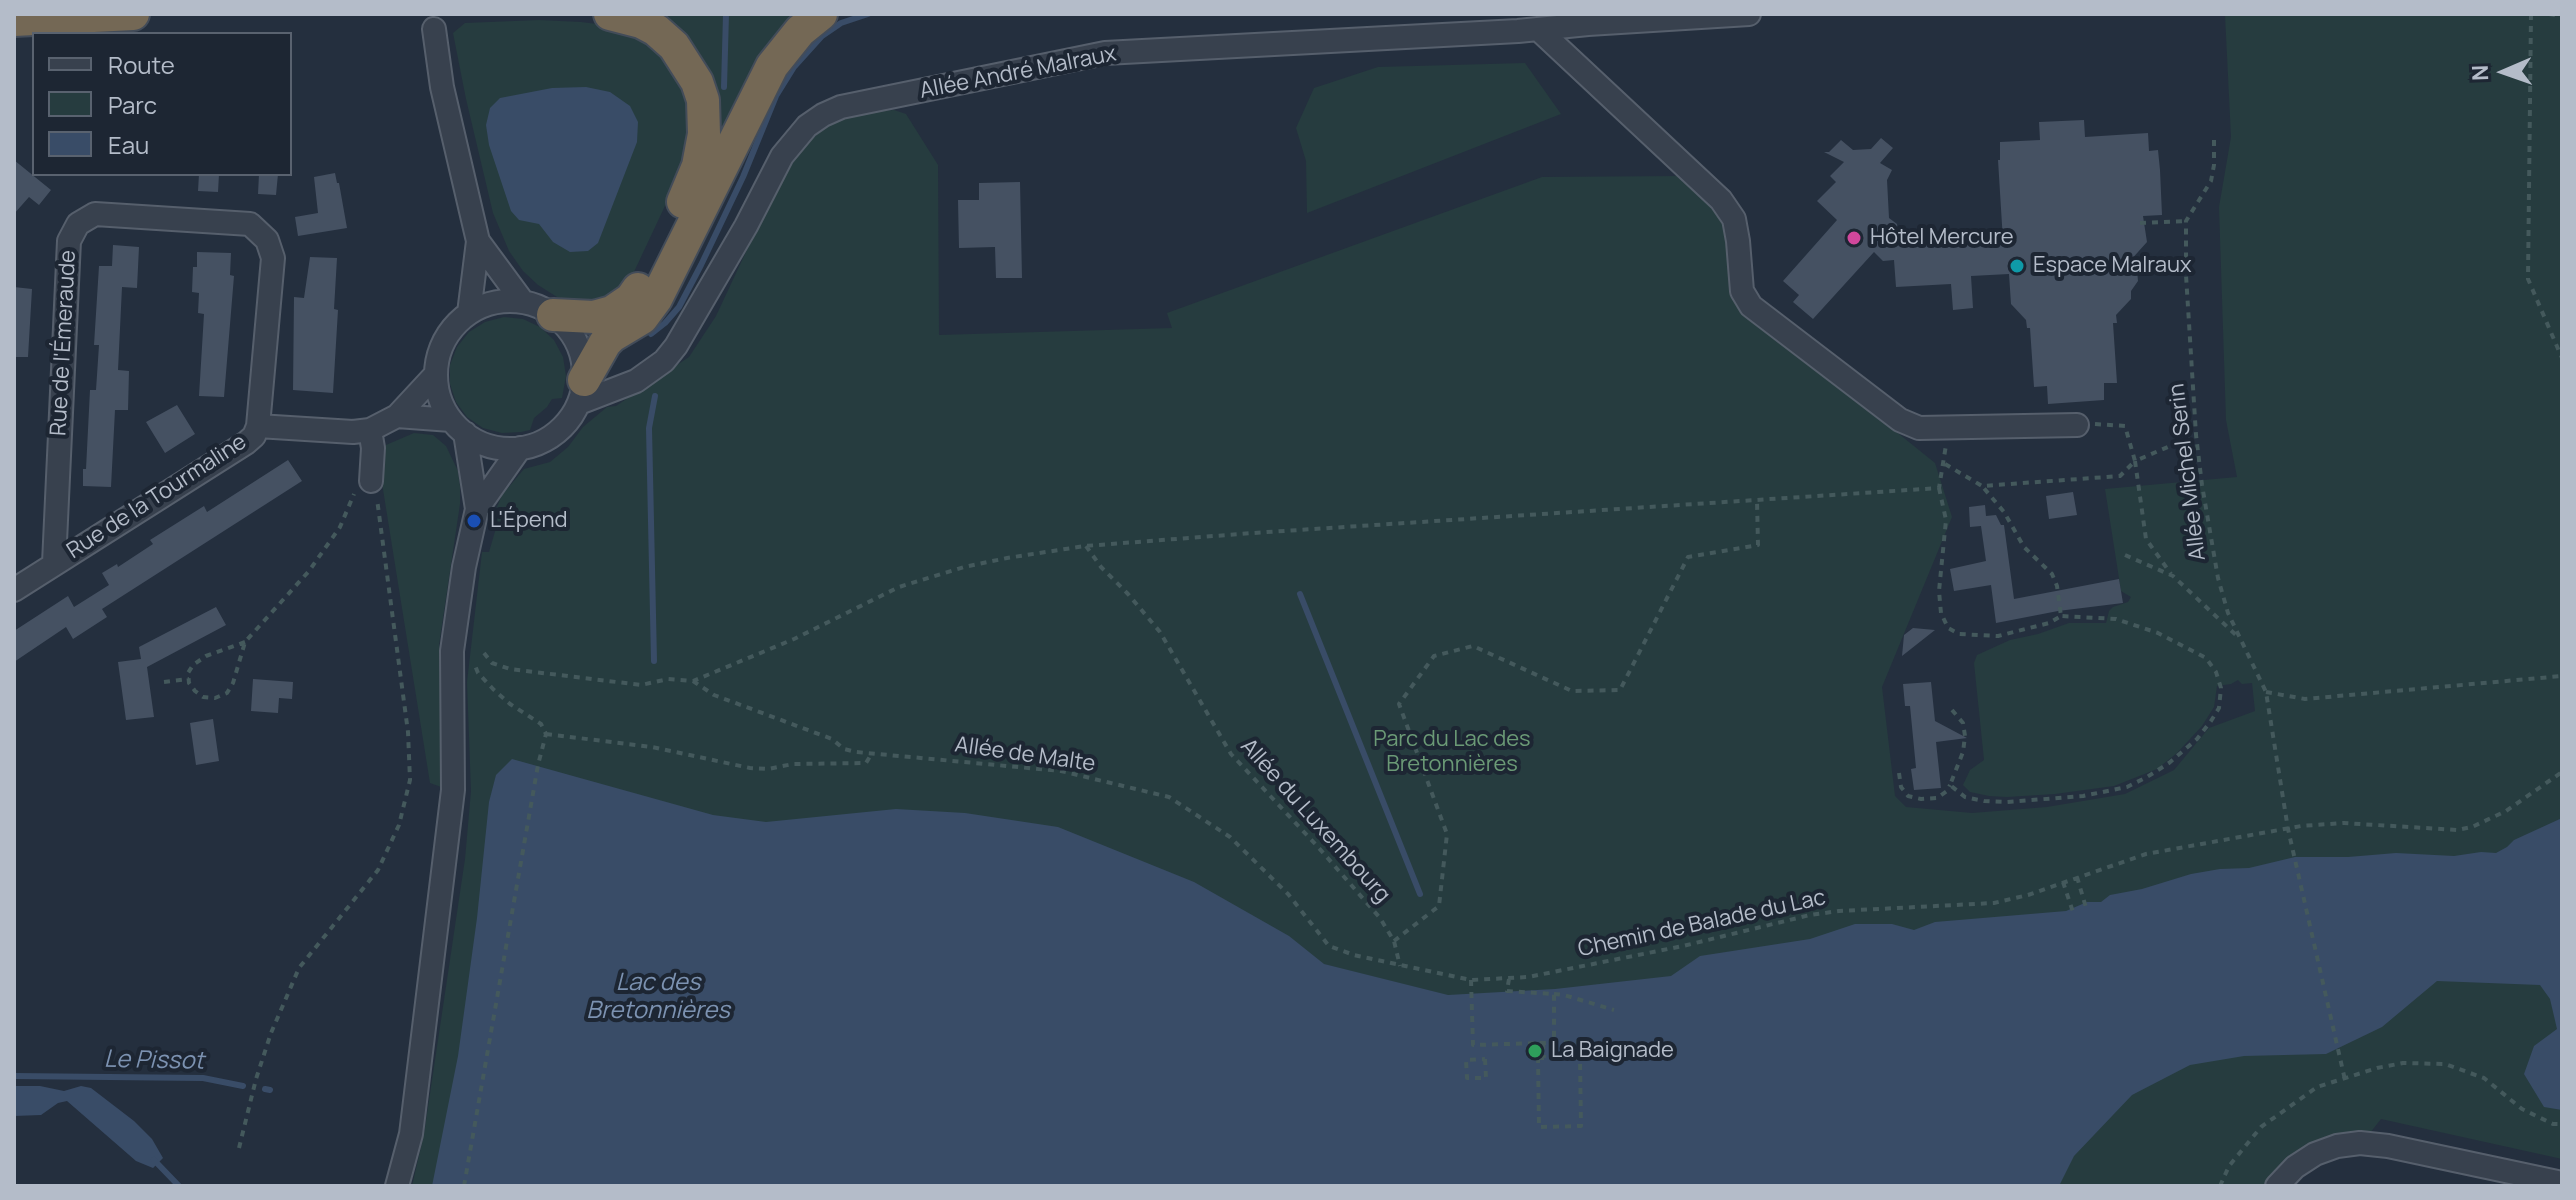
<!DOCTYPE html>
<meta charset="utf-8">
<style>
body{margin:0}
#map{position:relative;width:2576px;height:1200px;overflow:hidden;background:#242f3e;font-family:Manrope,sans-serif}
canvas{display:block}
.frame{position:absolute;inset:0;border:16px solid #b4bcc9;pointer-events:none}
.legend{position:absolute;left:32px;top:32px;width:260px;height:144px;box-sizing:border-box;background:#1d2633;border:2px solid #59626f;margin:0;padding:10px 14px;list-style:none;font-size:24px;color:#b4bcc9}
.legend li{display:flex;align-items:center;gap:16px;height:40px}
.legend b{width:40px;border:2px solid #59626f}
.north{position:absolute;left:2464px;top:32px;width:80px;height:80px;-webkit-text-stroke:6px #1d2633;paint-order:stroke;rotate:268deg;font-size:22px;font-weight:700;line-height:32px;text-align:center;color:#b4bcc9}
.north::after{content:'';display:block;margin:auto;width:28px;height:36px;background:#b4bcc9;clip-path:polygon(50% 0,100% 100%,50% 72%,0 100%)}
</style>
<div id="map">
<canvas width="2576" height="1200"></canvas>
<div class="frame"></div>
<ul class="legend">
<li><b style="height:10px;background:#38414e"></b>Route</li>
<li><b style="height:22px;background:#263c3f"></b>Parc</li>
<li><b style="height:22px;background:#394c67"></b>Eau</li>
</ul>
<div class="north">N</div>
</div>
<script>
const c = document.querySelector('canvas').getContext('2d');
c.lineJoin = 'round';
function fill(path, color) {
  c.fillStyle = color;
  c.fill(path, 'evenodd');
}
function toPath(rows) {
  const path = new Path2D();
  for (const r of rows) {
    if (r.length === 3) {
      path.moveTo(r[0] + r[2], r[1]);
      path.arc(r[0], r[1], r[2], 0, 2 * Math.PI);
      continue;
    }
    path.moveTo(r[0], r[1]);
    for (let i = 2; i < r.length; i += 2) path.lineTo(r[i], r[i + 1]);
  }
  return path;
}
function strokePath(path, color, width, dash) {
  c.strokeStyle = color;
  c.lineWidth = width;
  c.lineCap = dash ? 'butt' : 'round';
  c.setLineDash(dash || []);
  c.stroke(path);
}
function drawText(font, color, halo, rows, align = 'center') {
  c.font = font + ' Manrope,sans-serif';
  c.lineWidth = 8;
  c.setLineDash([]);
  c.textBaseline = 'middle';
  c.strokeStyle = halo;
  c.fillStyle = color;
  for (const [text, x, y, turn = 0] of rows) {
    c.save();
    c.translate(x, y);
    c.rotate((+turn || 0) * Math.PI / 180);
    c.textAlign = isNaN(turn) ? turn : align;
    if (halo) c.strokeText(text, 0, 0);
    c.fillText(text, 0, 0);
    c.restore();
  }
}
fill(toPath([
 [648,14,804,14,724,128,719,123],
 [2562,14,2562,1159,2381,1119,2370,1133,2294,1155,2268,1179,2265,1186,412,1186,424,1134,465,859,471,791,467,682,482,552,489,552,496,528,489,526,502,495,524,469,550,462,568,447,583,427,607,407,616,406,689,357,716,316,781,177,808,142,832,122,859,112,894,110,906,114,938,165,939,335,1172,328,1167,313,1542,177,1682,176,1722,216,1749,313,1935,463,1952,517,1882,687,1895,796,1906,807,1972,813,2047,807,2125,794,2174,770,2209,728,2255,711,2252,683,2242,684,2238,680,2231,684,2217,686,2214,707,2202,726,2177,753,2157,769,2114,786,2055,794,2007,797,1989,796,1970,792,1963,785,1970,770,1984,760,1974,663,1977,655,2010,640,2038,634,2069,623,2106,623,2109,611,2113,607,2128,602,2131,597,2121,591,2105,489,2237,477,2226,420,2219,207,2231,137,2225,15],
 [539,20,581,22,613,26,636,35,657,49,678,75,689,100,692,126,687,159,633,274,609,299,577,303,557,297,538,285,523,271,509,251,493,213,466,99,453,33,465,23],
 [1525,63,1561,114,1307,213,1306,161,1296,128,1314,88,1378,67],
 [504,317,523,319,540,327,554,340,563,357,566,376,562,398,552,399,547,407,534,418,530,430,521,432,502,433,483,428,467,417,456,402,450,384,450,365,457,347,469,332,485,322],
 [414,433,433,435,446,446,458,471,460,486,460,504,439,645,443,655,443,747,441,787,430,783,381,477,379,448]
]), '#263c3f');
fill(toPath([
 [586,87,610,92,630,106,638,122,637,142,598,243,588,251,570,252,553,242,539,224,519,220,511,211,489,145,486,125,490,108,500,98,552,88],
 [512,759,713,815,766,822,896,809,965,813,1058,827,1194,882,1289,936,1324,964,1448,995,1555,989,1671,976,1700,956,1810,939,1855,924,1892,924,1914,930,1935,922,2066,911,2087,902,2101,902,2110,895,2142,889,2191,874,2220,869,2249,868,2295,857,2348,857,2396,853,2454,856,2481,852,2496,853,2507,847,2514,840,2562,818,2562,1110,2544,1107,2524,1074,2534,1046,2557,1029,2550,999,2540,985,2437,981,2382,1027,2326,1054,2244,1056,2190,1065,2132,1095,2074,1156,2059,1186,432,1186,458,1056,477,918,489,802,496,775],
 [14,1086,40,1086,64,1091,81,1086,91,1088,134,1121,152,1139,163,1158,153,1168,136,1161,67,1101,58,1103,41,1115,14,1116]
]), '#394c67');
strokePath(toPath([
 [724,87,726,14],
 [651,334,665,323,679,307,701,265,743,177,776,96,794,67,822,36,841,23,868,14],
 [1300,594,1420,894],
 [654,661,649,428,655,396],
 [14,1076,203,1078,243,1086],
 [265,1089,270,1090],
 [154,1160,179,1186]
]), '#394c67', 6);
fill(toPath([
 [2084,120,2085,137,2148,133,2149,151,2158,150,2160,170,2162,215,2143,216,2147,242,2129,262,2137,270,2138,281,2131,291,2131,299,2116,315,2117,323,2113,323,2117,383,2104,383,2104,400,2048,404,2047,386,2034,387,2030,328,2027,328,2026,320,2011,304,2009,274,1971,276,1973,308,1953,310,1951,284,1896,287,1894,260,1883,261,1874,252,1813,319,1793,302,1799,295,1783,281,1837,220,1817,201,1836,182,1830,176,1844,162,1824,152,1829,152,1841,140,1853,150,1871,149,1881,138,1893,148,1880,163,1892,170,1887,180,1889,218,1897,224,1900,246,2003,241,1998,160,2000,160,2000,142,2040,140,2039,122],
 [14,160,51,190,39,205,29,197,14,214],
 [335,173,337,183,339,183,347,228,298,236,295,217,318,213,314,177],
 [199,174,219,174,218,192,198,191],
 [259,174,278,174,276,195,258,194],
 [1020,182,1022,278,996,278,995,247,959,248,958,200,979,200,979,183],
 [113,245,139,247,137,288,122,287,118,370,129,371,128,410,115,410,111,487,83,486,83,469,86,469,90,390,96,390,99,345,94,345,99,266,112,266],
 [197,252,231,253,230,275,234,276,224,397,199,396,204,314,198,313,199,293,192,292,193,267,197,267],
 [310,257,337,258,334,309,338,310,333,393,293,390,294,297,304,298],
 [14,287,32,289,28,357,14,357],
 [177,405,195,434,165,453,146,422],
 [288,460,302,481,102,609,107,617,73,639,66,627,14,662,14,631,68,596,74,607,109,585,102,573,117,564,118,567,153,544,150,540,204,506,207,512],
 [2073,492,2077,515,2049,519,2046,496],
 [1985,505,1986,516,1996,515,2001,525,2004,525,2014,599,2119,579,2123,603,2058,611,1996,623,1991,585,1954,591,1950,569,1986,561,1981,526,1970,527,1969,507],
 [216,607,226,625,147,667,154,717,126,720,118,662,141,659,139,647],
 [1913,628,1935,630,1902,656,1904,635],
 [253,679,293,682,292,699,279,698,278,713,251,711],
 [1931,682,1935,721,1967,738,1936,742,1941,788,1914,790,1911,769,1916,768,1910,706,1905,706,1903,684],
 [213,719,219,761,196,765,190,723]
]), '#455162');
const minor = toPath([
 [434,29,442,87,478,241,469,313],
 [1538,29,1721,200,1734,219,1738,241,1742,291,1751,306,1900,420,1919,428,2077,425],
 [478,241,523,302],
 [510,375,74],
 [579,403,636,381,664,361,676,346,746,226,782,156,807,126,823,115,841,107,1105,53,1518,31,1588,24,1749,14],
 [397,416,451,420],
 [370,430,373,448,371,481],
 [465,433,477,509],
 [54,563,69,241,78,224,95,214,250,224,267,240,273,258,258,426],
 [14,590,246,443,254,436,258,426,353,432,370,430,397,416,436,374],
 [397,1186,411,1134,453,790,452,651,464,567,477,509,520,448],
 [2277,1186,2295,1167,2315,1154,2337,1146,2360,1143,2388,1146,2562,1183]
]);
const highway = toPath([
 [610,14,641,22,656,30,674,46,697,82,703,100,704,134,698,166,683,202],
 [14,20,133,14],
 [553,315,594,317,612,312,631,299,638,289],
 [584,380,605,343,612,336,642,318,656,299,772,66,800,31,821,14]
]);
strokePath(minor, '#565f6c', 26);
strokePath(highway, '#434c59', 36);
strokePath(toPath([
 [2531,14,2528,279,2562,358],
 [2549,14,2562,16],
 [2214,140,2214,165,2211,181,2186,221,2186,275,2196,435,2202,485,2218,578,2228,613,2266,692,2288,829,2345,1080],
 [2140,223,2186,221],
 [2095,424,2125,426,2135,461,2196,435],
 [2135,461,2146,539,2171,574],
 [1945,464,1982,486,2120,476,2135,461],
 [1939,488,1946,520,1939,591,1941,613,1948,628,1959,634,1998,636,2049,623,2061,616,2057,586,2052,574,2024,547,2004,512,1982,486],
 [1086,546,1101,567,1128,594,1160,632,1231,754,1318,847,1380,918,1394,941,1400,966],
 [2125,555,2173,576,2237,636],
 [245,642,206,656,193,665,188,673,189,683,195,691,203,697,215,698,227,693,233,683,245,642,309,571,340,527,354,494],
 [484,653,492,663,510,669,641,685,668,679,693,681,794,639,899,587,964,567,1007,558,1085,546,1253,533,1939,488,1946,445],
 [693,681,714,695,832,739,844,749,856,752,1061,771,1169,797,1230,837,1288,894,1329,946,1354,955,1471,980,1528,977,1683,946,1810,915,1839,911,1994,903,2028,895,2146,854,2301,826,2344,823,2457,830,2472,827,2506,811,2562,772],
 [164,682,189,679],
 [2266,692,2305,699,2562,676],
 [1952,710,1963,723,1965,736,1963,752,1950,785,1965,797,1984,801,2007,802,2083,796,2127,787,2147,777,2169,763,2197,739,2211,721,2219,708,2221,688,2216,672,2206,658,2158,633,2116,619,2061,616],
 [546,734,652,747,750,768,768,769,793,764,866,763,872,753],
 [1899,773,1901,787,1908,796,1921,799,1937,798,1947,791,1950,785],
 [2077,877,2087,911],
 [2063,882,2073,912],
 [1394,941,1439,906,1447,834,1399,704,1434,656,1473,646,1572,691,1620,690,1688,557,1758,545,1757,500],
 [1509,979,1507,991,1554,994,1554,1043],
 [1471,980,1473,1045,1577,1042],
 [1554,994,1564,995,1614,1010],
 [1543,1043,1544,1058],
 [1573,1043,1574,1058],
 [1538,1058,1580,1058,1581,1126,1539,1127,1538,1058],
 [1485,1059,1486,1078,1467,1078,1466,1060,1485,1059],
 [239,1148,256,1079,271,1033,299,968,378,870,399,825,410,780,408,732,377,499],
 [464,1186,538,765,546,734,541,724,510,704,493,689,478,673,474,663],
 [2220,1186,2229,1166,2261,1127,2317,1087,2377,1068,2403,1063,2445,1064,2484,1078,2522,1109,2553,1124,2562,1124]
]), '#44595c', 4, [6, 6]);
strokePath(minor, '#38414e', 22);
strokePath(highway, '#746855', 32);
for (const [x, y, r, color] of [
 [1854,238,8,"#d1479c"],
 [2017,266,8,"#0f9aa8"],
 [474,521,8,"#1a4fb4"],
 [1535,1051,8,"#2e9e5b"]
]) {
  const dot = new Path2D();
  dot.arc(x, y, r, 0, 2 * Math.PI);
  c.fillStyle = color;
  c.fill(dot);
  strokePath(dot, '#1d2633', 3);
}
drawText('22px', '#b4bcc9', '#1d2633', [
 ["Allée André Malraux",1018,73,-11],
 ["Rue de l'Émeraude",64,343,-87],
 ["Allée Michel Serin",2188,472,-97],
 ["Rue de la Tourmaline",157,497,-33],
 ["Allée de Malte",1025,755,8],
 ["Allée du Luxembourg",1315,821,48],
 ["Chemin de Balade du Lac",1702,924,-12]
]);
drawText('22px', '#b4bcc9', '#1d2633', [
 ["Hôtel Mercure",1870,238],
 ["Espace Malraux",2033,266],
 ["L'Épend",490,521],
 ["La Baignade",1551,1051]
], 'left');
drawText('22px', '#6b9a76', '#1d2633', [
 ["Parc du Lac des",1452,740],
 ["Bretonnières",1452,765]
]);
drawText('italic 24px', '#7c92b1', '#1d2633', [
 ["Lac des",658,983],
 ["Bretonnières",658,1011],
 ["Le Pissot",154,1061,1]
]);
</script>
